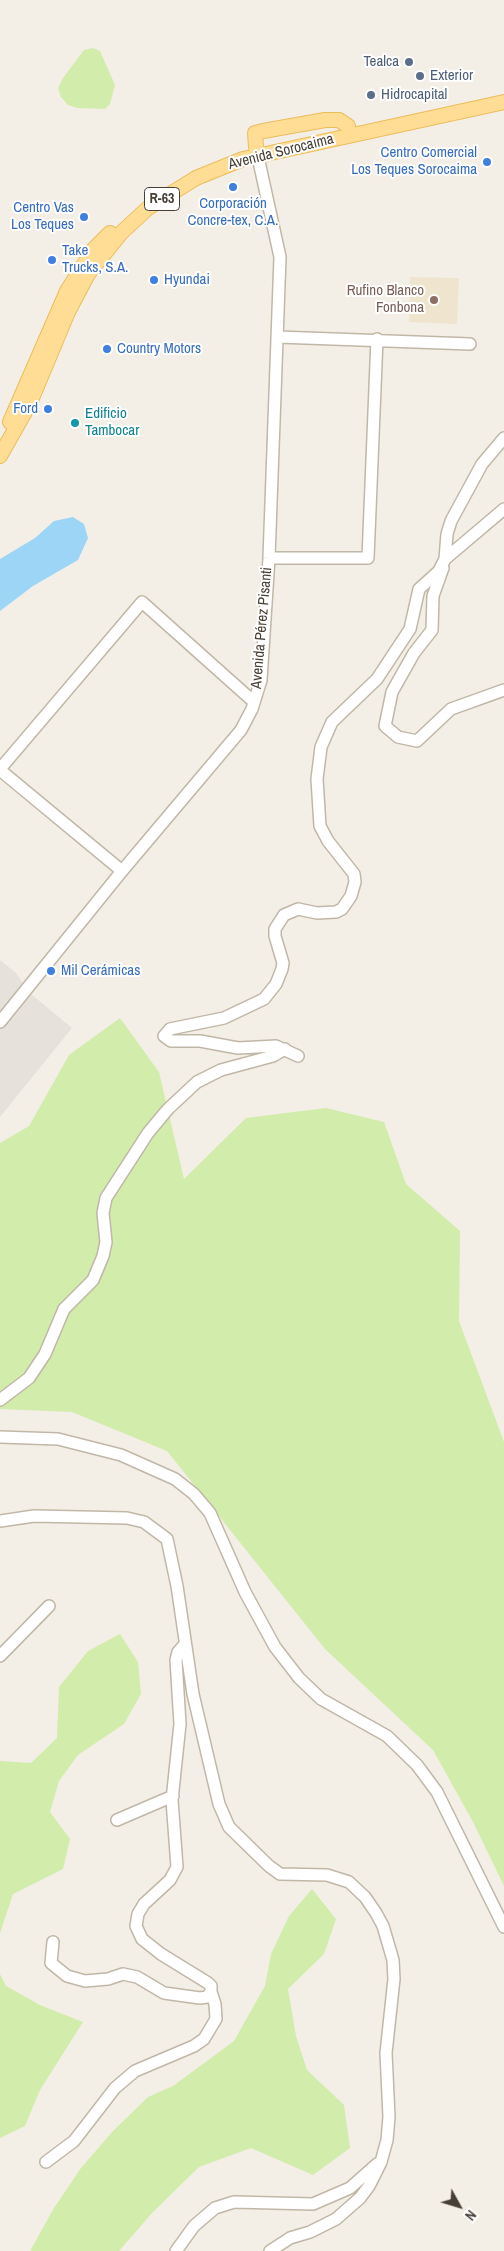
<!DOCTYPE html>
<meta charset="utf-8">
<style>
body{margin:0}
#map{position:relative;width:504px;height:2251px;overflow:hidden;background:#f4efe6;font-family:"Archivo Narrow",sans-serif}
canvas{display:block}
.north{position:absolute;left:434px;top:2181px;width:50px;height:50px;-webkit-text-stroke:4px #fff;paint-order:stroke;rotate:129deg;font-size:14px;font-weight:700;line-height:20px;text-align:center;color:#483f34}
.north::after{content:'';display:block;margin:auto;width:18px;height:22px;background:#483f34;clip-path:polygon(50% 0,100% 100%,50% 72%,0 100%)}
</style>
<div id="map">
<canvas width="504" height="2251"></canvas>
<div class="north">N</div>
</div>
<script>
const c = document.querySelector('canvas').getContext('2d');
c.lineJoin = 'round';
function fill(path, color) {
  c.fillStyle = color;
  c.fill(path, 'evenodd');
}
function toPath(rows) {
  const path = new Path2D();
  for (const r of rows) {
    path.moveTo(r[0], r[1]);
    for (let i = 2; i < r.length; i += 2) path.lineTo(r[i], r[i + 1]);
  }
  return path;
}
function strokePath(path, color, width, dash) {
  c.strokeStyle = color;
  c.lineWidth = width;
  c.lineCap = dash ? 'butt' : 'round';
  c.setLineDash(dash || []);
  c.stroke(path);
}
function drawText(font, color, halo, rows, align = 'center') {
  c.font = font + ' "Archivo Narrow",sans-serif';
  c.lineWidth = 4;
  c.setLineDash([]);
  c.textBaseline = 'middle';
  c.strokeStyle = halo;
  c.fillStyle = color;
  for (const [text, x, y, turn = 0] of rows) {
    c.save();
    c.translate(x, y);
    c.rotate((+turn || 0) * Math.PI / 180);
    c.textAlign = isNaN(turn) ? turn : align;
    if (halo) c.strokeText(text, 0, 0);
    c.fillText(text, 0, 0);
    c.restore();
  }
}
fill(toPath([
 [0,960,16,973,31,994,72,1028,0,1117]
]), '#e6e1db');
fill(toPath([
 [410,277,459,278,457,324,409,322]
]), '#efe4ce');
fill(toPath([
 [93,48,100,51,115,85,110,104,105,109,77,108,68,105,61,97,58,88,63,78,84,50],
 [120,1018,159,1072,184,1179,246,1118,326,1108,384,1122,406,1184,460,1231,459,1321,504,1442,504,1886,473,1822,433,1750,325,1649,167,1451,72,1412,0,1409,0,1143,29,1126,69,1055],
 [120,1634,138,1662,141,1694,124,1724,78,1755,59,1781,50,1812,70,1839,63,1869,13,1894,0,1933,0,1761,31,1763,57,1738,59,1687,88,1651],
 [312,1889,336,1919,324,1954,288,1989,296,2036,307,2070,344,2105,350,2148,313,2175,251,2148,199,2167,152,2213,119,2251,30,2251,54,2208,81,2168,113,2131,148,2097,173,2086,234,2041,265,1986,271,1954,289,1916],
 [0,1974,6,1986,40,2005,83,2022,40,2090,25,2126,0,2138]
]), '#d1ecab');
fill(toPath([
 [73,517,84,524,88,538,78,560,33,586,0,611,0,559,35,538,54,521]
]), '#9dd5f6');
const minor = toPath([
 [278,337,470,344],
 [269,558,368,558,377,339],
 [445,559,504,509],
 [443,568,433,596,432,630,414,653,392,692,385,726,398,737,417,741,451,709,504,690],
 [0,769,142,602,254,702],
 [0,770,122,871],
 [0,1022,122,871,241,730,252,709,261,680,269,558,280,257,256,148],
 [298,1056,276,1046,238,1048,200,1041,171,1041,164,1036,170,1029,224,1018,264,999,276,984,282,969,283,963,275,936,275,929,284,915,298,909,317,913,336,912,342,909,351,896,355,882,354,874,328,841,320,826,317,779,321,747,332,722,377,679,410,629,419,589,439,571,445,559,447,534,451,521,482,464,504,438],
 [0,1400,29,1378,45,1354,64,1309,93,1280,103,1256,106,1242,103,1213,106,1198,148,1133,168,1109,197,1082,221,1070,273,1056,285,1049],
 [0,1437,58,1439,121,1455,175,1479,194,1494,210,1513,245,1592,275,1647,299,1678,321,1699,387,1736,417,1765,437,1792,504,1927],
 [0,1521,34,1516,127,1518,144,1522,167,1539,177,1586,193,1694,219,1804,229,1827,269,1866,280,1874,327,1875,349,1882,365,1897,376,1913,383,1926,393,1960,394,1979,386,2053,389,2117,387,2140,381,2162,369,2186,360,2198,336,2219,310,2232,290,2238,270,2251],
 [0,1656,49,1606],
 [117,1820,173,1796],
 [53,1942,51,1963,67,1976,85,1981,108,1979,123,1974,137,1977,164,1993,200,1998,207,1997,211,1992,211,1986,208,1983,161,1954,142,1939,136,1926,138,1914,144,1904,170,1880,177,1867,172,1800,180,1724,176,1660,178,1652,185,1644],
 [46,2162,74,2141,115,2088,135,2071,194,2046,204,2039,216,2019,215,2004,211,1992],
 [176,2251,194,2226,215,2208,234,2202,313,2204,350,2188,377,2164]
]);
const major = toPath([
 [256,147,255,133,263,131,325,120,339,120,348,126],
 [10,422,67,291,93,250,110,233],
 [0,456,30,403,68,312,88,274,121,233,148,208,196,178,243,159,504,102]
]);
strokePath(minor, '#c1b7a7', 14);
strokePath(major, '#edbc5b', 16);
strokePath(minor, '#fff', 11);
strokePath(major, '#ffdd94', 14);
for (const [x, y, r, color] of [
 [409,62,5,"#5c6f8a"],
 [420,76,5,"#5c6f8a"],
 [371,95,5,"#5c6f8a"],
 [487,162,5,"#3f7fe0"],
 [233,187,5,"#3f7fe0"],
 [84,217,5,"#3f7fe0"],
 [52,260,5,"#3f7fe0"],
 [154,280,5,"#3f7fe0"],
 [434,300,5,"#8d6e63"],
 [107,349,5,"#3f7fe0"],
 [48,409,5,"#3f7fe0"],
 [75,423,5,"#0f9aa8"],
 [51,971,5,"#3f7fe0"]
]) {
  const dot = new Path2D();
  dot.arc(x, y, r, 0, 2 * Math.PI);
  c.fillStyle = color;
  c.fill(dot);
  strokePath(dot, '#fff', 2);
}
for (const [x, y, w] of [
 [162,199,35]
]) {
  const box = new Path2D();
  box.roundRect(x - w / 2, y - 11.5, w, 23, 4);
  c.fillStyle = '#fff';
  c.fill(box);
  strokePath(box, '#483f34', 1);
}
drawText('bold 14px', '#483f34', null, [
 ["R-63",162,199]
]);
drawText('15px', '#4e5e75', '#fff', [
 ["Tealca",399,62,"right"],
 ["Exterior",430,76],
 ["Hidrocapital",381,95]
], 'left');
drawText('15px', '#483f34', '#fff', [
 ["Avenida Sorocaima",281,152,-14],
 ["Avenida Pérez Pisanti",262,628,-85]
]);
drawText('15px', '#366cbe', '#fff', [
 ["Centro Comercial",477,153,"right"],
 ["Los Teques Sorocaima",477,170,"right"],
 ["Corporación",233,204,"center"],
 ["Concre-tex, C.A.",233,221,"center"],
 ["Centro Vas",74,208,"right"],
 ["Los Teques",74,225,"right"],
 ["Take",62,251],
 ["Trucks, S.A.",62,268],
 ["Hyundai",164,280],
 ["Country Motors",117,349],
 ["Ford",38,409,"right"],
 ["Mil Cerámicas",61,971]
], 'left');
drawText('15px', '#785e54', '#fff', [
 ["Rufino Blanco",424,291],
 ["Fonbona",424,308]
], 'right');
drawText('15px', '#0d838f', '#fff', [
 ["Edificio",85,414],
 ["Tambocar",85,431]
], 'left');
</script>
